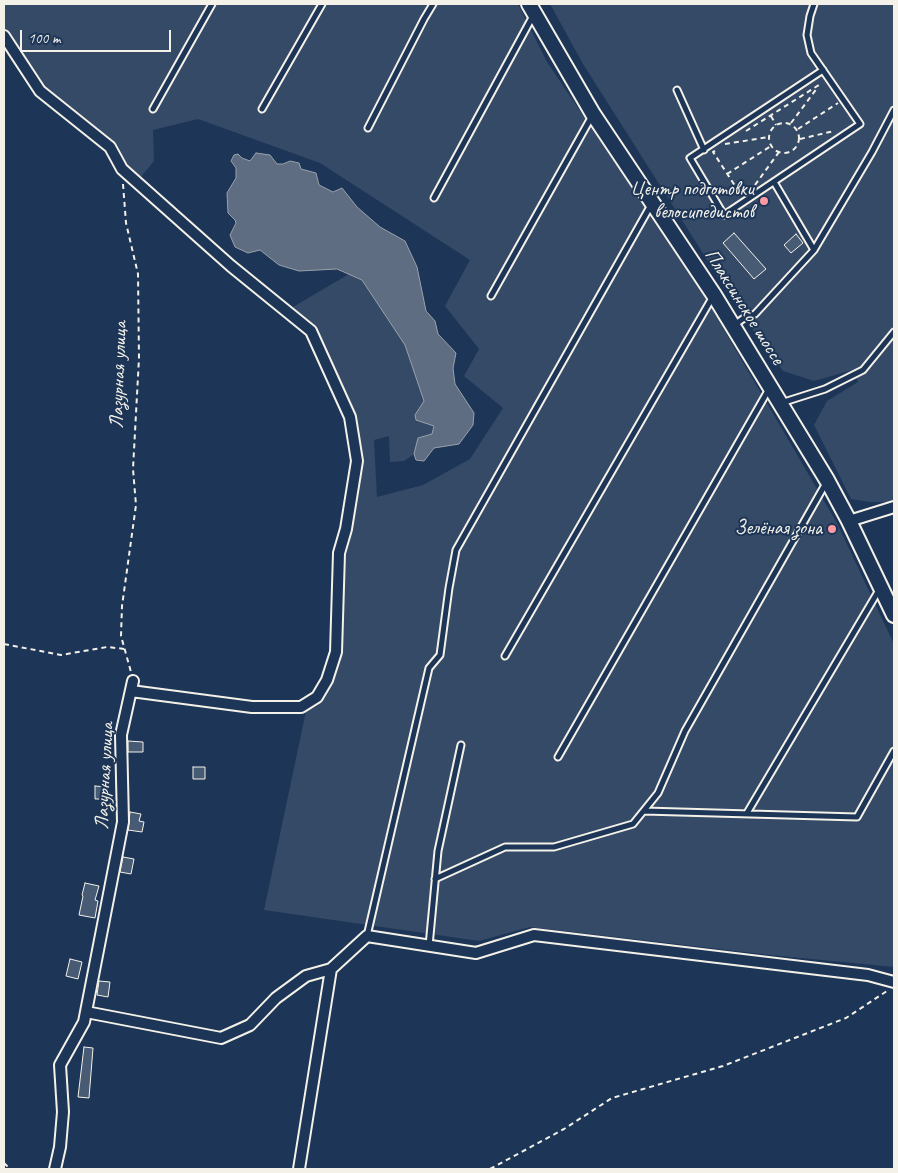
<!DOCTYPE html>
<meta charset="utf-8">
<style>
body{margin:0}
#map{position:relative;width:898px;height:1173px;overflow:hidden;background:#1d3557;font-family:Caveat,sans-serif}
canvas{display:block}
.frame{position:absolute;inset:0;border:5px solid #f4f1e8;pointer-events:none}
.scale{position:absolute;left:20px;top:30px;width:151px;height:22px;box-sizing:border-box;border:2px solid #f4f1e8;border-top:0;padding-left:6px;font-size:15px;line-height:18px;white-space:nowrap;color:#f4f1e8;-webkit-text-stroke:4px #1d3557;paint-order:stroke}
</style>
<div id="map">
<canvas width="898" height="1173"></canvas>
<div class="frame"></div>
<div class="scale">100 m</div>
</div>
<script>
const c = document.querySelector('canvas').getContext('2d');
c.lineJoin = 'round';
function fill(path, color) {
  c.fillStyle = color;
  c.fill(path, 'evenodd');
}
function toPath(rows) {
  const path = new Path2D();
  for (const r of rows) {
    if (r.length === 3) {
      path.moveTo(r[0] + r[2], r[1]);
      path.arc(r[0], r[1], r[2], 0, 2 * Math.PI);
      continue;
    }
    path.moveTo(r[0], r[1]);
    for (let i = 2; i < r.length; i += 2) path.lineTo(r[i], r[i + 1]);
  }
  return path;
}
function strokePath(path, color, width, dash) {
  c.strokeStyle = color;
  c.lineWidth = width;
  c.lineCap = dash ? 'butt' : 'round';
  c.setLineDash(dash || []);
  c.stroke(path);
}
function drawText(font, color, halo, rows, align = 'center') {
  c.font = font + ' Caveat,sans-serif';
  c.lineWidth = 4;
  c.setLineDash([]);
  c.textBaseline = 'middle';
  c.strokeStyle = halo;
  c.fillStyle = color;
  for (const [text, x, y, turn = 0] of rows) {
    c.save();
    c.translate(x, y);
    c.rotate((+turn || 0) * Math.PI / 180);
    c.textAlign = isNaN(turn) ? turn : align;
    if (halo) c.strokeText(text, 0, 0);
    c.fillText(text, 0, 0);
    c.restore();
  }
}
fill(toPath([
 [4,4,518,4,547,62,696,282,837,523,894,644,894,967,770,955,530,927,479,941,264,910,306,711,318,706,330,683,342,655,342,565,361,469,359,450,341,380,328,361,316,330,293,307,349,274,362,280,405,345,424,401,415,415,434,426,432,434,419,438,414,454,404,461,390,462,389,436,374,440,377,497,423,485,470,459,503,408,464,376,479,349,445,306,470,260,320,163,198,119,153,130,154,161,140,178,45,90,4,30],
 [550,4,894,4,894,502,870,502,851,499,814,425,827,401,858,382,853,370,814,381,783,371,744,318,583,64]
]), '#354a67');
const water = toPath([
 [256,153,270,155,277,164,283,164,290,161,299,163,301,169,316,173,319,185,333,192,342,188,357,207,380,227,405,241,417,267,426,311,435,321,438,334,456,353,453,368,455,384,474,413,473,425,459,444,434,448,424,461,416,460,414,454,418,438,432,434,434,426,416,420,415,415,424,401,405,345,362,280,337,269,299,271,279,265,260,250,248,253,235,247,230,235,236,223,235,220,228,213,227,193,236,178,236,168,231,161,234,155,238,154,242,158,250,161,256,153]
]);
fill(water, '#5e6d82');
strokePath(water, '#9aa2ab', 1);
const building = toPath([
 [734,233,766,269,754,279,723,243,734,233],
 [796,234,803,243,791,253,784,245,796,234],
 [128,741,143,742,143,752,128,752,128,741],
 [193,767,205,767,205,779,193,779,193,767],
 [95,786,106,787,105,799,95,799,95,786],
 [130,812,141,814,139,821,144,822,142,832,128,830,130,812],
 [123,857,134,859,131,874,120,872,123,857],
 [85,883,99,886,95,900,98,901,95,918,79,915,83,896,82,895,85,883],
 [70,959,82,962,78,979,66,976,70,959],
 [99,981,110,982,108,997,97,995,99,981],
 [84,1047,93,1048,89,1098,78,1097,84,1047]
]);
fill(building, '#485b74');
strokePath(building, '#f4f1e8', 1);
const lane = toPath([
 [814,4,810,16,807,35,811,53,860,124,724,215,690,158,823,70],
 [677,90,704,150],
 [153,109,212,4],
 [262,109,322,4],
 [368,128,424,19,433,4],
 [774,182,814,250],
 [434,198,534,14],
 [491,296,592,116],
 [733,326,744,318,755,314,814,250,872,152,894,110],
 [781,403,825,389,863,370,894,332],
 [505,656,712,298],
 [558,757,769,389],
 [644,811,857,817,894,751],
 [747,813,879,590],
 [435,879,505,847,554,847,633,824,658,793,685,731,826,483],
 [367,936,429,668,440,655,449,588,456,550,651,205],
 [429,946,438,851,461,745]
]);
const street = toPath([
 [4,36,40,91,110,147,122,169,231,266,311,331,350,417,357,461,346,529,339,553,336,652,327,680,317,697,301,707,252,707,131,691],
 [849,521,894,507],
 [86,1012,221,1038,250,1025,276,998,306,976,331,969,367,936,476,953,534,935,868,975,894,982],
 [55,1169,60,1147,63,1112,60,1065,84,1022,123,822,121,735,133,681],
 [299,1169,331,969]
]);
const secondary = toPath([
 [529,4,593,114,714,295,827,480,849,521,894,615]
]);
strokePath(lane, '#f4f1e8', 9);
strokePath(street, '#f4f1e8', 14);
strokePath(secondary, '#f4f1e8', 18);
strokePath(toPath([
 [771,116,776,125],
 [784,138,15],
 [791,123,818,87],
 [798,129,838,103],
 [746,131,822,83],
 [800,139,834,131],
 [725,144,769,137],
 [715,151,713,152,741,195],
 [727,174,771,146],
 [123,184,126,223,138,274,139,358,133,469,136,505,122,606,121,636,131,672],
 [755,185,779,152],
 [4,644,61,655,107,647,125,649],
 [4,1163,10,1169],
 [490,1169,564,1129,612,1098,723,1066,846,1018,887,991]
]), '#f4f1e8', 2, [5, 4]);
strokePath(lane, '#1d3557', 5);
strokePath(street, '#1d3557', 10);
strokePath(secondary, '#1d3557', 14);
for (const [x, y, r, color] of [
 [764,201,5,"#ff9aa2"],
 [832,529,5,"#ff9aa2"]
]) {
  const dot = new Path2D();
  dot.arc(x, y, r, 0, 2 * Math.PI);
  c.fillStyle = color;
  c.fill(dot);
  strokePath(dot, '#1d3557', 2);
}
drawText('20px', '#f4f1e8', '#1d3557', [
 ["Центр подготовки",754,190],
 ["велосипедистов",754,213],
 ["Зелёная зона",822,529]
], 'right');
drawText('20px', '#f4f1e8', '#1d3557', [
 ["Плаксинское шоссе",744,307,58],
 ["Лазурная улица",119,375,-88],
 ["Лазурная улица",105,776,-87]
]);
</script>
